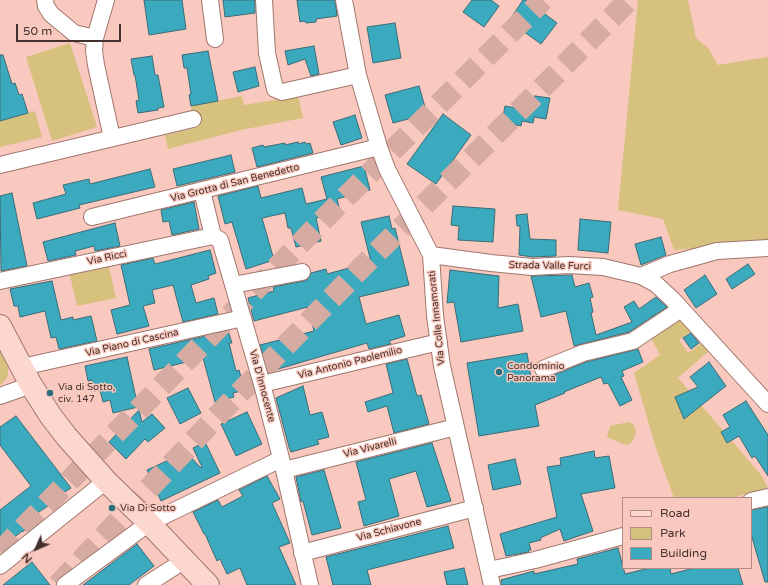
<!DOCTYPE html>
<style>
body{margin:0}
#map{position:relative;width:768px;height:585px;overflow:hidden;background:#f9c9bf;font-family:"Varela Round",sans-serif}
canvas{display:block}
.legend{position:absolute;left:622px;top:497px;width:130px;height:72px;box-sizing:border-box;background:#f9c9bf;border:1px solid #b18c85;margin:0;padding:5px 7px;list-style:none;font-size:12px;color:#44312d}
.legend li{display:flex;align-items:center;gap:8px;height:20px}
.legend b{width:20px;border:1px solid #b18c85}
.north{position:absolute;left:16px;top:529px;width:40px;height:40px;-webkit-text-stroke:3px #f9c9bf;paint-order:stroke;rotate:225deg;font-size:11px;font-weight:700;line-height:16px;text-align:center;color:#44312d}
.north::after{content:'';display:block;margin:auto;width:14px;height:18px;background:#44312d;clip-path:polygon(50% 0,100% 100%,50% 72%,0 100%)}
.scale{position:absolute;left:16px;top:24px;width:105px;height:18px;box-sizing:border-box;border:2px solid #44312d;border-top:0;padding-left:5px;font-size:12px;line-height:14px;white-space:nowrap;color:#44312d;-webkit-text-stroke:3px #f9c9bf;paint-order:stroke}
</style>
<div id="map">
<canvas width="768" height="585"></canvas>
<ul class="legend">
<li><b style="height:5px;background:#fbd7d0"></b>Road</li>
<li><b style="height:11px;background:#d6c17f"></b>Park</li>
<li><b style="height:11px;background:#3caabe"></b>Building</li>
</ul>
<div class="north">N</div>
<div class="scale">50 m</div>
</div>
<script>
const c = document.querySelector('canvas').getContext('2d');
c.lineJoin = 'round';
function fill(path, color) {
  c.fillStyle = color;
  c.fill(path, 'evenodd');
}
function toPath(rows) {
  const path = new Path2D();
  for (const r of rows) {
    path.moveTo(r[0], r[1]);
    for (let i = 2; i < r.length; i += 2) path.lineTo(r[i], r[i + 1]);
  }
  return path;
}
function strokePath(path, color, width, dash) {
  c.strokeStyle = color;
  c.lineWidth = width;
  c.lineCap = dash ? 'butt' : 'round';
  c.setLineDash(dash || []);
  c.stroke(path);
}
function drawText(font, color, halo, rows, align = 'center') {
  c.font = font + ' "Varela Round",sans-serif';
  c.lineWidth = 3;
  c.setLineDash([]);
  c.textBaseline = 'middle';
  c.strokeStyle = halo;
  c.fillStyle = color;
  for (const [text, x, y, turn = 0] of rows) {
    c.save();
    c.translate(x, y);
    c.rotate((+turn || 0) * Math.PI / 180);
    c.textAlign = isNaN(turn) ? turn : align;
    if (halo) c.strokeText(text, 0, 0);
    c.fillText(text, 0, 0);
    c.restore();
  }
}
fill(toPath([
 [638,0,688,0,696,38,709,49,718,65,768,57,768,243,674,250,663,219,618,210],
 [70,43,97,127,52,141,26,57],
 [242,96,244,105,298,96,303,118,241,130,168,149,165,135,195,128,191,106],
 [35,111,42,137,0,147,0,121],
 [108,262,116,298,77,306,69,271],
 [679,314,693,330,679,340,688,353,703,342,710,350,678,378,750,462,761,475,768,488,732,498,674,498,656,448,634,373,660,355,649,334],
 [0,346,8,365,8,374,6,380,0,385],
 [629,422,634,425,636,431,634,439,631,443,628,445,623,444,607,437,610,426]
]), '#d6c17f');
const building = toPath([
 [144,0,182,0,186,29,149,35,144,0],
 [223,0,255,0,255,13,225,17,223,0],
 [297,0,335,0,337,16,316,19,316,22,306,23,304,21,300,22,297,0],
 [472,0,491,0,499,6,484,27,463,12,472,0],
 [523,0,526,0,557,23,541,44,509,21,523,0],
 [395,23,401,58,373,63,367,27,395,23],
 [314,46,319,74,311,76,305,59,288,65,285,51,314,46],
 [208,51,218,101,191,106,189,95,191,94,187,68,184,68,182,55,208,51],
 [0,55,3,55,12,84,15,83,19,95,22,94,28,113,0,121,0,55],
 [152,56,155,75,158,75,164,107,158,108,158,110,138,113,136,101,139,100,135,75,134,75,131,59,152,56],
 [255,67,259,86,238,92,233,72,255,67],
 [419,86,427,114,393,123,385,95,419,86],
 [535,96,550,98,546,119,534,117,533,123,522,121,521,126,502,122,505,106,522,109,523,105,533,106,535,96],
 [443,114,471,135,436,184,407,164,443,114],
 [355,115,362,138,341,145,333,122,355,115],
 [298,142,298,144,305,142,306,144,310,143,313,153,257,167,252,148,263,145,264,147,285,143,285,145,298,142],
 [231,155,235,172,177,186,173,169,231,155],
 [364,166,370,190,337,199,340,211,316,218,321,241,296,247,291,228,288,228,285,213,262,218,274,260,246,269,232,222,225,224,218,196,258,186,261,198,302,188,306,204,327,199,321,177,364,166],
 [150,169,155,187,79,205,80,208,37,219,33,203,66,194,63,185,89,179,90,184,150,169],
 [12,193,27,266,1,271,0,196,12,193],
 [194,202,199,229,172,235,169,221,163,222,161,210,194,202],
 [453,206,495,209,493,242,458,240,459,226,451,225,453,206],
 [527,214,530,239,556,240,556,256,532,257,519,255,520,226,517,226,516,215,527,214],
 [389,216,392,229,395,228,409,285,359,297,366,324,399,315,405,336,389,341,391,344,369,349,367,343,268,372,260,345,314,331,308,307,254,321,248,298,274,291,273,287,304,281,308,279,311,273,326,269,327,274,371,262,361,222,389,216],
 [580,219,611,222,608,253,578,250,580,219],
 [115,223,120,246,95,251,94,246,75,251,76,255,48,261,43,242,115,223],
 [661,237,666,255,641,265,635,244,661,237],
 [210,250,216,273,208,276,209,279,191,285,196,303,214,298,218,314,183,322,173,285,152,290,155,303,143,306,149,326,117,334,111,310,130,305,121,265,153,258,155,264,210,250],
 [748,264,755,274,732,289,726,279,748,264],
 [450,270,499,276,498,308,518,304,523,331,461,342,454,302,447,303,450,270],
 [572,275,575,287,589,283,593,297,590,298,593,312,591,313,596,335,632,322,624,307,634,301,639,309,656,297,667,307,629,332,574,346,566,311,541,317,531,276,572,275],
 [705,275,717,294,696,308,684,290,705,275],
 [52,281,61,320,73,317,73,320,91,316,97,341,59,349,56,337,51,338,45,311,20,317,18,306,14,306,10,289,52,281],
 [228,331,232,343,229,343,236,371,239,370,245,390,233,393,234,397,215,402,203,358,154,370,149,349,228,331],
 [691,333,699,343,691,349,683,338,691,333],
 [638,349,643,362,622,371,624,376,621,377,632,400,620,406,608,383,604,384,601,377,564,392,565,393,535,405,539,426,479,436,467,363,527,353,531,378,537,376,542,378,547,378,586,362,638,349],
 [127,357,138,407,113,413,110,400,103,402,100,390,94,391,92,380,88,381,85,366,127,357],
 [407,359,417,396,421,395,429,424,394,433,387,406,368,412,365,402,393,393,386,364,407,359],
 [709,362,726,386,684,419,675,397,698,387,690,377,709,362],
 [303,386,310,415,322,412,329,437,317,440,319,444,291,452,289,447,276,398,303,386],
 [188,388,201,413,180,424,167,398,188,388],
 [746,401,768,435,768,476,755,456,752,458,739,436,727,443,721,432,730,427,723,415,746,401],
 [139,410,142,422,152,414,165,428,148,442,145,439,126,459,109,442,139,410],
 [247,412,262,444,236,456,221,424,247,412],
 [16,416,71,488,60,495,61,497,36,514,40,519,22,532,22,531,0,549,0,510,31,486,0,445,0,427,16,416],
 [205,442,220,473,161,501,147,470,186,452,201,468,202,467,193,448,205,442],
 [432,443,451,501,427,507,416,471,389,479,399,516,364,526,358,502,366,500,356,462,432,443],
 [594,451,595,458,609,456,615,488,581,494,593,531,564,541,560,529,540,538,541,540,529,543,531,550,528,550,529,552,506,556,500,534,557,517,547,467,561,465,560,458,594,451],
 [515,459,521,484,493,490,488,465,515,459],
 [324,470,341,528,312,535,303,501,301,502,296,477,324,470],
 [267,476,280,499,272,503,290,543,279,547,296,585,247,585,240,568,227,574,220,559,217,561,205,534,204,534,193,512,218,500,222,507,243,496,239,490,267,476],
 [768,507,768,582,765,582,751,534,751,510,768,507],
 [448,526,454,548,367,570,371,585,333,585,326,557,448,526],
 [137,544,154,566,129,585,83,585,137,544],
 [618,548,625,574,650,568,670,568,671,574,694,568,738,568,743,585,501,585,501,580,534,571,534,574,578,564,577,559,618,548],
 [32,562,50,585,3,585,32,562],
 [464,568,468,585,447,585,444,572,464,568]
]);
fill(building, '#3caabe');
strokePath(building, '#3a6c77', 1);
strokePath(toPath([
 [0,552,327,216,543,0],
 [58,585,220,413,362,267,547,83,629,0]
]), '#d5aba2', 22, [22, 11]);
const street = toPath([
 [45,0,46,6,51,14,74,33,95,38],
 [106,0,95,38,94,51,96,65,112,138],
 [210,0,215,39],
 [264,0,267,53,275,89,282,92,358,75],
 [344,0,358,75,379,147,387,169,431,255,435,316,442,366,492,585],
 [0,165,193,119],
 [202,191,213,236,220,240,262,384,284,470,310,585],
 [92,217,379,147],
 [431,255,491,263,532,267,569,265,603,267,641,276,656,284,673,300,768,404],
 [641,276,670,264,717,251,768,248],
 [0,281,213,236],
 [233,285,302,272],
 [22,367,243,318],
 [543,369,583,353,633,341,681,309],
 [262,384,439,342],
 [0,396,31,385],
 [284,470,456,427],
 [751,501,768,497],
 [302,553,475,508],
 [0,566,106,481],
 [489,570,535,560,623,536],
 [65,585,149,523,281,459],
 [146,585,185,560]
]);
const secondary = toPath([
 [0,326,31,385,50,415,66,436,106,481,149,523,208,585]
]);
strokePath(street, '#a2766d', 18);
strokePath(secondary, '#a2766d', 24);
strokePath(street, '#fff', 16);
strokePath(secondary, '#fbd7d0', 22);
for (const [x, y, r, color] of [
 [499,372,4,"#2a707d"],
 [50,393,4,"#2a707d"],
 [112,508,4,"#2a707d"]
]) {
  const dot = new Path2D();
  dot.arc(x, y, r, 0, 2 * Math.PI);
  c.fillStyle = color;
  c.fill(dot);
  strokePath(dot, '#f9c9bf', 1.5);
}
drawText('10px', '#44312d', '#f9c9bf', [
 ["Via Grotta di San Benedetto",235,183,-14],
 ["Via Ricci",107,258,-12],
 ["Strada Valle Furci",550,266,1],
 ["Via Colle Innamorati",437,318,-96],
 ["Via Piano di Cascina",132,343,-13],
 ["Via Antonio Paolemilio",350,363,-14],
 ["Via D'Innocente",262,386,75],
 ["Via Vivarelli",370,448,-14],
 ["Via Schiavone",389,530,-15]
]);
drawText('10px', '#44312d', '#f9c9bf', [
 ["Condominio",507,366],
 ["Panorama",507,378],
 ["Via di Sotto,",58,387],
 ["civ. 147",58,399],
 ["Via Di Sotto",120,508]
], 'left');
</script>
